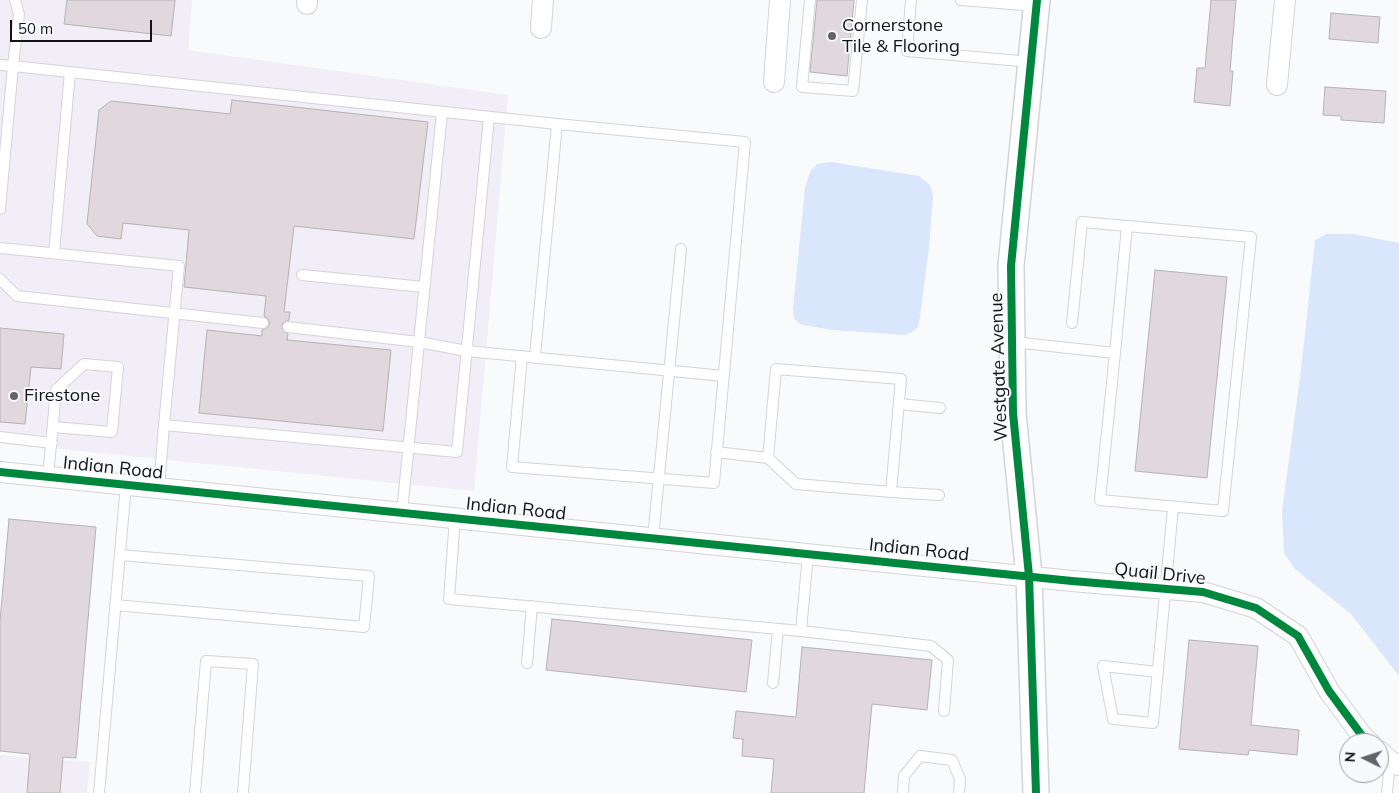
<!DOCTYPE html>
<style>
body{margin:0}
#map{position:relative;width:1399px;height:793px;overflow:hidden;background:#f9fafc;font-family:Mulish,sans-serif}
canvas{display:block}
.north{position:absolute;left:1339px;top:733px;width:50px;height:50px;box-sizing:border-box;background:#f8f9fd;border:1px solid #9c9da1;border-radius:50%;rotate:274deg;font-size:14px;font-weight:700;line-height:20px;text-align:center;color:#131418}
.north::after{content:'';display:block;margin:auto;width:18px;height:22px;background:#646468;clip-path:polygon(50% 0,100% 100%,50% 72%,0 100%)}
.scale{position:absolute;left:10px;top:20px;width:142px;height:22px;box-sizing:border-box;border:2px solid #131418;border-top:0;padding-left:6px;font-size:15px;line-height:18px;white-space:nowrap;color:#131418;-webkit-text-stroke:4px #f8f9fd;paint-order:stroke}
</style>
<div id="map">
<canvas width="1399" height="793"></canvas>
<div class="north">N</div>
<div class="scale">50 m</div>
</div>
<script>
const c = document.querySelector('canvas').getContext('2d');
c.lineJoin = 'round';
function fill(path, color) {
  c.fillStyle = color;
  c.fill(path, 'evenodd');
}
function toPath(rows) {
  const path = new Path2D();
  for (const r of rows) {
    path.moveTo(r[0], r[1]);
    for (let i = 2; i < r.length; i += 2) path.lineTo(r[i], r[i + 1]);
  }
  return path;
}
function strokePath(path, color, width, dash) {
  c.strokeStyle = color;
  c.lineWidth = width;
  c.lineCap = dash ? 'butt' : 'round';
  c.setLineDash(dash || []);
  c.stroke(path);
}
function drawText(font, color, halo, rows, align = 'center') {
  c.font = font + ' Mulish,sans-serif';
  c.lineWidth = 4;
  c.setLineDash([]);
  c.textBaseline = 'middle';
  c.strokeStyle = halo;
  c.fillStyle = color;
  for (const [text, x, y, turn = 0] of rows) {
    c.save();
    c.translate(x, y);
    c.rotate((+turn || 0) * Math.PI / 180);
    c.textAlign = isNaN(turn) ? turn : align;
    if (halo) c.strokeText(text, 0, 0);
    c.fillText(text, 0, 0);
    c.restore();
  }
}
fill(toPath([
 [0,0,192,0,188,50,508,95,474,491,0,443],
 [0,755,90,762,87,793,0,793]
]), '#f1eef7');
fill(toPath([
 [831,162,919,176,930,185,933,196,929,248,920,317,918,327,912,332,905,335,833,330,802,325,794,319,793,308,805,188,810,172,817,164],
 [1326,234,1354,234,1399,243,1399,676,1351,614,1295,569,1284,553,1282,511,1301,370,1315,240]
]), '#d9e6fc');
const building = toPath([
 [67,0,175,0,171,36,64,24,67,0],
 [817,0,854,0,847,76,810,72,817,0],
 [1211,0,1236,0,1230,71,1233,71,1230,106,1194,102,1197,68,1205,68,1211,0],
 [1331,13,1380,17,1378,43,1329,39,1331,13],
 [1325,87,1386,91,1384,123,1341,120,1341,116,1323,115,1325,87],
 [232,100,428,122,414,239,294,226,284,312,290,312,289,320,283,323,282,329,288,334,287,340,391,350,383,431,199,413,207,330,262,336,262,330,268,327,270,323,267,318,264,316,266,296,184,287,189,230,123,223,121,239,97,236,87,224,99,110,111,101,230,114,232,100],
 [1155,270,1227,277,1207,478,1135,471,1155,270],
 [0,328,64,334,61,369,31,367,25,424,0,422,0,328],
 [9,519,96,527,76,758,63,757,60,793,27,793,30,754,0,751,0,621,9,519],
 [552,619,752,640,746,692,546,670,552,619],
 [1189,640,1258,646,1251,725,1299,730,1297,755,1249,750,1248,755,1179,749,1189,640],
 [802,647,932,660,927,710,872,704,864,793,771,793,774,759,742,756,743,739,733,738,736,711,796,717,802,647]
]);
fill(building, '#e0d8dc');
strokePath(building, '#b4b2b3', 1);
const service = toPath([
 [810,0,802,87,853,91,862,0],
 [911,0,907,51,1031,62],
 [961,0,1036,6],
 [0,65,13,66,19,14,15,0],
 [0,209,13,66,557,124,745,142,714,483,512,467,522,356],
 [0,248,179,266,164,425,457,452,489,117],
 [54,253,70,72],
 [302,275,424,287],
 [0,279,17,296,263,323],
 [288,327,419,342,467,351,724,376],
 [1013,342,1115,353,1100,500,1223,511,1251,237,1082,222,1072,323],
 [1115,353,1127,226],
 [535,356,557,124],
 [899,404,940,408],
 [0,437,52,443],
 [716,452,768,458,776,369,901,379,891,492,796,484,768,458],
 [48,477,56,390,84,364,118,367,112,432,53,427],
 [159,488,164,425],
 [891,492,939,495],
 [402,512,442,112],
 [455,518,449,599,801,631],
 [653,538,681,249],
 [808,554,801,631,931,646,948,660,944,711],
 [115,605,364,627,369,576,120,555],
 [527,663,532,606],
 [1158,672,1103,666,1113,719,1153,723,1173,507],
 [773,683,778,629],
 [99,793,126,484],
 [195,793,206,661,253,664,243,793],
 [903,793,904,776,920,756,952,760,960,779,959,793],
 [1387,793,1390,761]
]);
const minor = toPath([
 [307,4,307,0],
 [541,28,543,0],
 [774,82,780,0],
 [1277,85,1285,0],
 [0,472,1072,581,1203,592,1256,608,1298,636,1329,691,1363,737,1370,743],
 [1379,751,1390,761,1399,765]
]);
const tertiary = toPath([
 [1036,793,1029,576,1013,413,1011,266,1037,0]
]);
strokePath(service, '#d3d4d7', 12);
strokePath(minor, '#d3d4d7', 22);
strokePath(tertiary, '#d3d4d7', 28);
strokePath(service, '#fefeff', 10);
strokePath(minor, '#fefeff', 20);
strokePath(tertiary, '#fefeff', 25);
strokePath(toPath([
 [0,472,1072,581,1203,592,1256,608,1298,636,1329,691,1363,737,1370,743],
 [1036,793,1029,576,1013,413,1011,266,1037,0]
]), '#00873e', 8);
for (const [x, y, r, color] of [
 [832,36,5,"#646468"],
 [14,396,5,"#646468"]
]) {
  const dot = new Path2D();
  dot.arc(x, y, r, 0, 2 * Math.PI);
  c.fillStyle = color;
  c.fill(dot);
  strokePath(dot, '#f8f9fd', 2);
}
drawText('18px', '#131418', '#f8f9fd', [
 ["Cornerstone",842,26],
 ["Tile & Flooring",842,47],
 ["Firestone",24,396]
], 'left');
drawText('18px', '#131418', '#f8f9fd', [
 ["Westgate Avenue",999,367,-92],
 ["Indian Road",113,468,6],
 ["Indian Road",516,509,6],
 ["Indian Road",919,550,6],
 ["Quail Drive",1160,574,6]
]);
</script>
